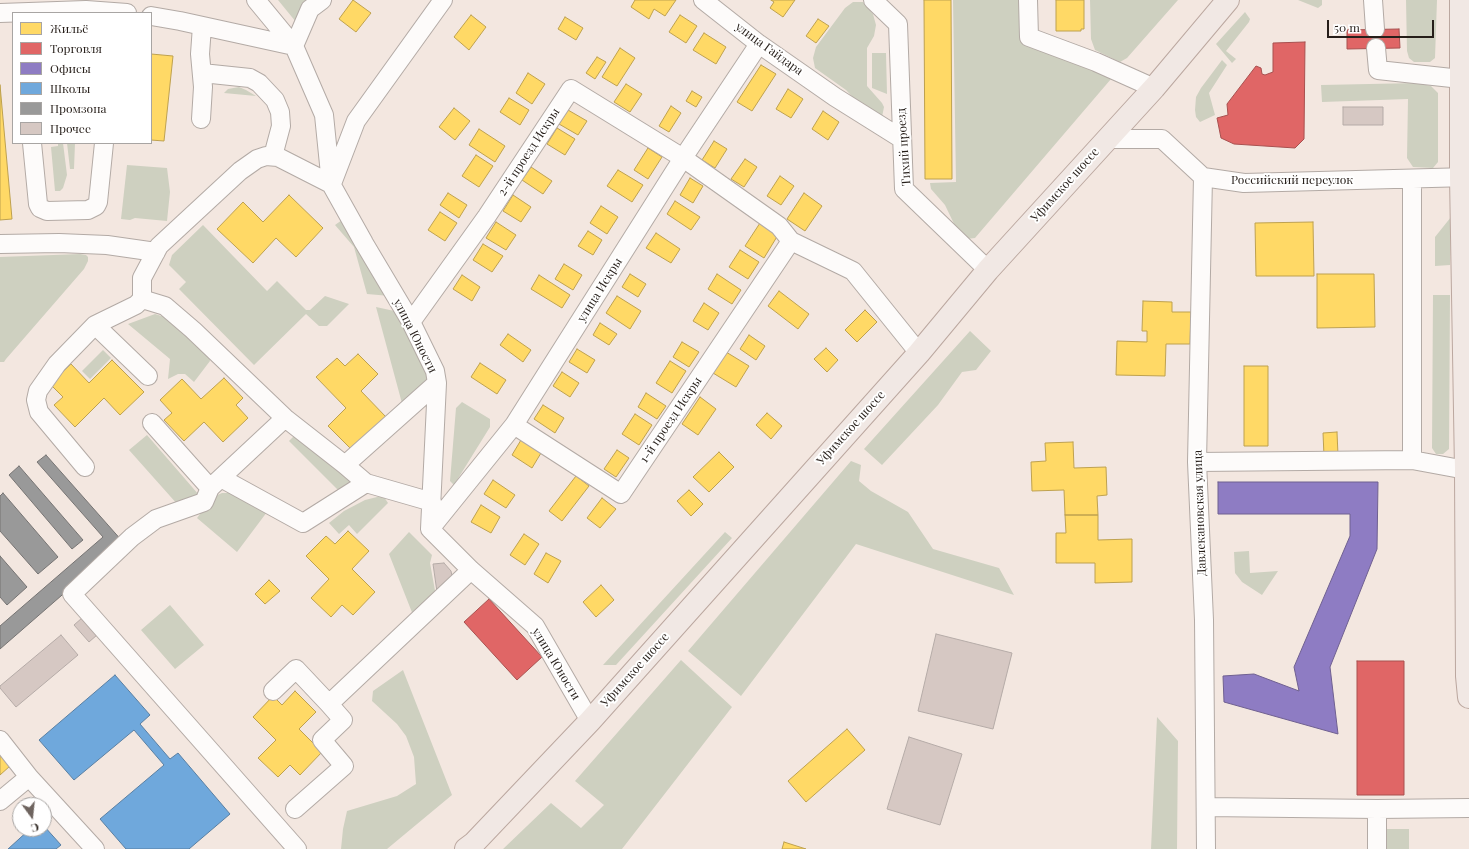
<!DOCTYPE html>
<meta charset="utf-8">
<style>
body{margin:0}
#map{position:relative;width:1469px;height:849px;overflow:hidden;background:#f3e7e0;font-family:"Playfair Display",serif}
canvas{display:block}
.legend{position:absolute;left:12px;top:12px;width:140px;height:132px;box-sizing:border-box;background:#fff;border:1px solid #a8a5a3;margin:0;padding:5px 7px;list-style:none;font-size:12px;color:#261e19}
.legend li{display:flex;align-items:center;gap:8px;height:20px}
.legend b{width:20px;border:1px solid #a8a5a3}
.north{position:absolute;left:12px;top:797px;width:40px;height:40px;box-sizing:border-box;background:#fff;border:1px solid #a8a5a3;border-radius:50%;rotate:165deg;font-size:11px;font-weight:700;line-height:16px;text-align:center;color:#261e19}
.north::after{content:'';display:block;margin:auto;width:14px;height:18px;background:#6e645f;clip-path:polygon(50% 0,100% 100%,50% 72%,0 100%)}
.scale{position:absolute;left:1327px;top:20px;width:107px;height:18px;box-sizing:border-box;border:2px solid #261e19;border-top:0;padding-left:5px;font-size:12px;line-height:14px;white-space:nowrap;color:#261e19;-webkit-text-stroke:3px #fff;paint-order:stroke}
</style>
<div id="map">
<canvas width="1469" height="849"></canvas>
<ul class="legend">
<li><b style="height:11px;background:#ffd966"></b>Жильё</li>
<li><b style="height:11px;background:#e06666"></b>Торговля</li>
<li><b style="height:11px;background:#8e7cc3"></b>Офисы</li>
<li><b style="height:11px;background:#6fa8dc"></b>Школы</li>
<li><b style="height:11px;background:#999"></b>Промзона</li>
<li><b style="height:11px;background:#d6c8c3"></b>Прочее</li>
</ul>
<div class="north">С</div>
<div class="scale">50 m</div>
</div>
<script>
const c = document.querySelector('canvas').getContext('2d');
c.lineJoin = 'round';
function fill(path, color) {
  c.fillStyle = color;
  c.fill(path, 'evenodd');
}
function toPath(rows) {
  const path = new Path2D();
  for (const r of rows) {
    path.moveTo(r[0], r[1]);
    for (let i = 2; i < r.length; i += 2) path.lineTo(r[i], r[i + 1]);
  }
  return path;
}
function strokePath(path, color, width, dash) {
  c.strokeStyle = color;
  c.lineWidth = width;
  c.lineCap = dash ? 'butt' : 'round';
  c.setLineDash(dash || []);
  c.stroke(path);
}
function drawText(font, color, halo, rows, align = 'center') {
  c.font = font + ' "Playfair Display",serif';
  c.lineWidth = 4;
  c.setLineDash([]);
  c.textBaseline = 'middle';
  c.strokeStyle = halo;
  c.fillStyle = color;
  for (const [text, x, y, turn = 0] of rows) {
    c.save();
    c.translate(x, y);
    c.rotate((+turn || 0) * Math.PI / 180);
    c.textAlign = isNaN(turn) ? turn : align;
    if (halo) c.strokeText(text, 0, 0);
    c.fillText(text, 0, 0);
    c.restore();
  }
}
fill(toPath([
 [278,0,312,0,296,22],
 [953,0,1022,0,1025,40,1110,74,1111,79,975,238,967,239,957,230,945,205,931,189,930,183,956,182],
 [1090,0,1178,0,1127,58,1120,62,1095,50,1091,39],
 [1298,0,1322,0,1322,5,1318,8],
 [1406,0,1437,0,1435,58,1430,62,1414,62,1409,58,1407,51],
 [853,2,863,2,873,14,876,25,874,36,867,48,867,86,882,103,884,107,882,117,858,103,846,90,815,68,813,58,816,47,845,8],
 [1245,12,1250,19,1249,22,1226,51,1236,59,1232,63,1216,44],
 [872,53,886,53,887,94,872,88],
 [1222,60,1227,65,1209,93,1215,115,1200,122,1196,117,1195,110,1196,97,1201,88],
 [1417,83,1431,86,1438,93,1438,162,1433,168,1413,167,1407,158,1408,99,1322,102,1321,85],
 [239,87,246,90,256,96,224,93,228,89],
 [58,143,63,143,67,175,63,188,60,191,55,191,51,147,58,146],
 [67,143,75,143,74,169,70,169],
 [127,165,167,168,170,192,167,221,135,218,130,220,121,219],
 [1451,217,1450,265,1435,266,1435,237],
 [342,220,390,296,367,294,354,247,335,225],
 [203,225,267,291,277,281,306,310,310,310,325,296,349,304,327,326,319,326,306,314,254,365,179,289,186,282,169,265,172,255],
 [80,254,86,255,88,257,88,261,84,269,6,359,4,362,0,362,0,257],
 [1433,295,1450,295,1449,449,1443,454,1436,454,1432,448],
 [376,307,399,312,430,380,403,407],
 [155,314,171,319,209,354,210,361,194,382,185,374,178,374,168,379,170,359,128,324],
 [970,331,991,351,976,370,962,372,938,405,882,465,864,449],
 [103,350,111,358,90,379,82,371],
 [462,402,490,419,490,427,454,485,450,481,456,408],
 [297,433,357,486,343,495,289,441],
 [147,435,199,495,178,505,129,450],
 [851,461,861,465,859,481,871,491,908,512,933,549,999,568,1014,595,856,544,741,696,688,651],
 [222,493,233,493,267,512,237,552,197,518,213,497],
 [381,496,384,497,388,503,357,534,349,525,339,534,329,523,344,511,365,500],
 [409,532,432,555,430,563,436,596,415,620,389,554],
 [725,532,732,538,616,665,603,665],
 [1249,551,1250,573,1278,571,1262,595,1242,582,1235,573,1234,552],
 [170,605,204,645,175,669,141,630],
 [681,660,732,707,622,849,503,849,551,803,581,828,604,805,575,781],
 [403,670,452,795,387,849,341,849,343,829,347,811,397,796,416,784,414,757,406,736,397,724,372,701,373,691],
 [1157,717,1178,741,1177,849,1151,849],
 [1386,829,1409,829,1409,849,1386,849]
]), '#ced0c0');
const homes = toPath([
 [353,0,371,13,356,32,339,19,353,0],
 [635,0,676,0,665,16,654,9,649,19,631,7,635,0],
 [771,0,795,0,783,17,770,8,774,2,771,0],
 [924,0,951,0,952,179,925,179,924,0],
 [1056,0,1084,0,1084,29,1081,29,1081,31,1056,31,1056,0],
 [471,15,486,27,469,50,454,37,471,15],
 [680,15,697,26,686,43,669,32,680,15],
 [565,17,583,28,576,40,558,29,565,17],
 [818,19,829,26,816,43,806,36,818,19],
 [704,33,726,47,716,64,693,50,704,33],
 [620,48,635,58,617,86,602,77,620,48],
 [151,54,173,56,164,141,151,140,151,54],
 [597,57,606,62,595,79,586,73,597,57],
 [761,65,776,74,752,111,737,102,761,65],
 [528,73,545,84,532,104,516,93,528,73],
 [626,84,642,94,630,112,614,102,626,84],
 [0,85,12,219,0,220,0,85],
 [788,89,803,99,791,118,776,109,788,89],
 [692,91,702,97,696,107,686,101,692,91],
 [509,98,529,110,520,125,500,112,509,98],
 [671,106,681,113,669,132,659,126,671,106],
 [454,108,470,121,455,140,439,127,454,108],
 [568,110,587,121,578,135,559,124,568,110],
 [823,111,839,122,828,140,812,129,823,111],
 [557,128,575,139,565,155,547,144,557,128],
 [479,129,505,146,495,162,469,145,479,129],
 [714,141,727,149,715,168,702,160,714,141],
 [648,148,662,157,648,179,634,170,648,148],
 [476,155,493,166,479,187,462,176,476,155],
 [745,159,757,167,744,187,731,179,745,159],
 [531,167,552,181,543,194,522,180,531,167],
 [618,170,643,185,632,202,607,186,618,170],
 [780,176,794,186,781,205,767,196,780,176],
 [690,178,703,186,693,203,680,195,690,178],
 [448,193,467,205,459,218,440,205,448,193],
 [804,193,822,206,805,231,787,219,804,193],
 [289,195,323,228,296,257,276,238,253,263,217,229,243,202,263,222,289,195],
 [513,195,531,207,521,222,503,211,513,195],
 [675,201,700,217,691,230,667,214,675,201],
 [601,206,618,217,607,234,590,223,601,206],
 [440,212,457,223,445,241,428,230,440,212],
 [496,222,516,235,506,250,486,238,496,222],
 [1313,222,1314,276,1256,276,1255,223,1313,222],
 [760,223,778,235,764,258,745,246,760,223],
 [588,231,602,240,593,255,578,246,588,231],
 [656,233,680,249,671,263,646,248,656,233],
 [483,244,503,256,492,272,473,260,483,244],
 [740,250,759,262,748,279,729,267,740,250],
 [564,264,582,275,573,290,555,279,564,264],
 [630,274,646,284,638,297,622,287,630,274],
 [717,274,741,290,732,304,708,289,717,274],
 [1317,274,1374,274,1375,327,1317,328,1317,274],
 [462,275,480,287,472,301,453,289,462,275],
 [539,275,570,295,562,308,531,289,539,275],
 [779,291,809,314,798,329,768,306,779,291],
 [617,296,641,311,630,329,606,313,617,296],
 [1143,301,1172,302,1172,312,1191,312,1190,344,1166,344,1165,376,1116,375,1117,341,1147,342,1147,331,1142,331,1143,301],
 [704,303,719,313,708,330,693,321,704,303],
 [865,310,877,322,857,342,845,330,865,310],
 [600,323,617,334,609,345,593,335,600,323],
 [508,334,531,350,523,362,500,345,508,334],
 [749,335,765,346,756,360,740,349,749,335],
 [682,342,699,352,689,367,673,357,682,342],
 [826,348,838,360,827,372,814,359,826,348],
 [577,349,595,360,587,373,569,362,577,349],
 [726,352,749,366,736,387,713,373,726,352],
 [358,354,378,374,361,391,386,417,352,450,328,426,346,408,316,377,337,358,345,366,358,354],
 [112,360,144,392,120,415,104,398,75,427,54,405,63,397,50,384,71,364,89,383,112,360],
 [670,361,686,371,672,393,656,383,670,361],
 [480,363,506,380,497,394,471,377,480,363],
 [1244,366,1268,366,1268,446,1244,446,1244,366],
 [562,372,579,383,570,397,553,386,562,372],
 [224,378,243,398,236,405,248,418,223,442,204,422,184,441,164,420,172,413,160,400,182,379,201,399,224,378],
 [646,393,666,406,657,419,638,407,646,393],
 [700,397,716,409,698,435,682,424,700,397],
 [543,405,564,418,555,433,534,419,543,405],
 [767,413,782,426,771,439,756,425,767,413],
 [635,414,652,425,639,445,622,434,635,414],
 [1337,432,1338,455,1324,456,1323,433,1337,432],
 [521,440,541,453,532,468,512,455,521,440],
 [1073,442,1074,468,1106,467,1107,495,1097,496,1098,515,1065,515,1064,490,1032,491,1031,462,1046,461,1045,443,1073,442],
 [617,450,629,458,616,477,604,469,617,450],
 [719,452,734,467,709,492,693,477,719,452],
 [576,476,589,486,562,521,549,511,576,476],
 [493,480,515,495,506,508,484,494,493,480],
 [689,490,703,504,691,516,677,501,689,490],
 [602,498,616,509,600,528,587,518,602,498],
 [481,505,500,517,491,533,471,522,481,505],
 [1065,515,1098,515,1098,540,1132,539,1132,582,1095,583,1095,563,1056,563,1056,533,1066,533,1065,515],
 [348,531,369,551,352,569,375,592,353,615,342,605,331,617,311,598,329,579,306,556,326,536,335,544,348,531],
 [524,534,539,544,525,565,510,555,524,534],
 [546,553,561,561,548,583,534,574,546,553],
 [269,580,280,591,265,604,255,594,269,580],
 [601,585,614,600,596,617,583,602,601,585],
 [295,691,316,712,299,729,322,752,300,775,290,765,278,777,258,758,276,740,253,717,273,696,282,705,295,691],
 [847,729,865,750,806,802,788,781,847,729],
 [0,754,10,766,0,775,0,754],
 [784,842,806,849,782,849,784,842]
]);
fill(homes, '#ffd966');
strokePath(homes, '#bea14f', 1);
const shops = toPath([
 [1399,29,1400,48,1347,49,1347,30,1399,29],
 [1305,42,1304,139,1295,148,1234,144,1221,138,1217,118,1228,115,1227,104,1256,66,1261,68,1262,74,1265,75,1273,72,1273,43,1305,42],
 [489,599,542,657,517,680,464,622,489,599],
 [1357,661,1404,661,1404,795,1357,795,1357,661]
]);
fill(shops, '#e06666');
strokePath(shops, '#a8504f', 1);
const offices = toPath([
 [1218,482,1378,482,1377,549,1330,667,1338,734,1224,702,1223,676,1254,674,1299,691,1294,667,1350,536,1350,514,1218,514,1218,482]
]);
fill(offices, '#8e7cc3');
strokePath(offices, '#6f6090', 1);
const schools = toPath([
 [115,675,150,715,140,724,170,759,178,753,230,814,189,849,126,849,100,819,164,765,134,730,74,780,39,740,115,675],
 [44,826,61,845,56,849,8,849,30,829,44,829,44,826]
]);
fill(schools, '#6fa8dc');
strokePath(schools, '#597fa2', 1);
const industry = toPath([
 [46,455,123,542,0,649,0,626,103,537,37,462,46,455],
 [19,466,83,540,72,549,9,475,19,466],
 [3,493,58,557,38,574,0,531,0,496,3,493],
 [0,556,27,587,7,605,0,597,0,556]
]);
fill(industry, '#999');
strokePath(industry, '#767473', 1);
const building = toPath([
 [1343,107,1383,107,1383,125,1343,125,1343,107],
 [444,563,451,571,453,581,437,592,433,564,444,563],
 [82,618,97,635,89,642,74,625,82,618],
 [936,634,1012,653,993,729,918,711,936,634],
 [61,635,78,655,16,707,0,688,0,686,61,635],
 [909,737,962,754,940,825,887,809,909,737]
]);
fill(building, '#d6c8c3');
strokePath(building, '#b5aba7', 1);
const minor = toPath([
 [256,0,294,46,324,115,331,184,364,243,411,322,435,371,437,383,430,529,471,570,535,626,590,721],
 [703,0,759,44,835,97,902,139],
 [873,0,898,24,904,189,988,270],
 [1028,0,1029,37,1096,62,1154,88],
 [1373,0,1375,29],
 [0,13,86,10,127,13],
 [151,16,180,21,294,46,310,9,322,0],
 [1376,48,1378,70,1461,79],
 [202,73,250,78,259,83,275,100,280,112,281,126,273,156],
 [201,119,203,87,200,54,202,26],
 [1107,139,1162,139,1203,177,1244,183,1469,177],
 [32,143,38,204,40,208,47,211,88,210,96,206,98,202,104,143],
 [1203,177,1197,462,1204,620,1206,849],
 [333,181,356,121,443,0],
 [0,244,59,243,107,245,156,252],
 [142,299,142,278,159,246,240,171,257,159,266,156,278,157,331,184],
 [411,322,487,216,571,89,683,158,779,226,791,241,853,271,919,353],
 [148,376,95,325,136,305,142,299,165,306,193,330,285,418,345,465,366,483,432,502],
 [285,418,210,488,204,502,156,519,132,537,72,594,297,849],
 [152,423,210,488],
 [514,425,621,494,791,241],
 [1412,460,1412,179],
 [1197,462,1412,460,1466,470],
 [345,465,437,383],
 [85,467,39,412,36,400,38,391,57,364,95,325],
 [221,478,303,523,366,483],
 [430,529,514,425,683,158,759,44],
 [273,691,296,669,329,704],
 [0,740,29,777,95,849],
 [0,801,29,777],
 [1206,807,1377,809,1469,808],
 [295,809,344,766,322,740,343,720,329,704,471,570],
 [1377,849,1377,809]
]);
const major = toPath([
 [1461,0,1461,177,1466,470,1467,676,1469,697],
 [466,849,474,843,590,721,919,353,988,270,1154,88,1228,0]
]);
strokePath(minor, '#b3aaa5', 20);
strokePath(major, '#bba79f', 24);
strokePath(minor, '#fdfbfa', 18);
strokePath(major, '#f1e8e4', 22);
drawText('12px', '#261e19', '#fff', [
 ["улица Гайдара",769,49,36],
 ["Тихий проезд",904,147,-94],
 ["2-й проезд Искры",529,152,-57],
 ["Российский переулок",1292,180],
 ["Уфимское шоссе",1065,185,-48],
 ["улица Искры",600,290,-58],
 ["улица Юности",415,336,63],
 ["1-й проезд Искры",671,420,-56],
 ["Уфимское шоссе",851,428,-48],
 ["Давлекановская улица",1200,513,-92],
 ["улица Юности",556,664,59],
 ["Уфимское шоссе",635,670,-48]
]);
</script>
